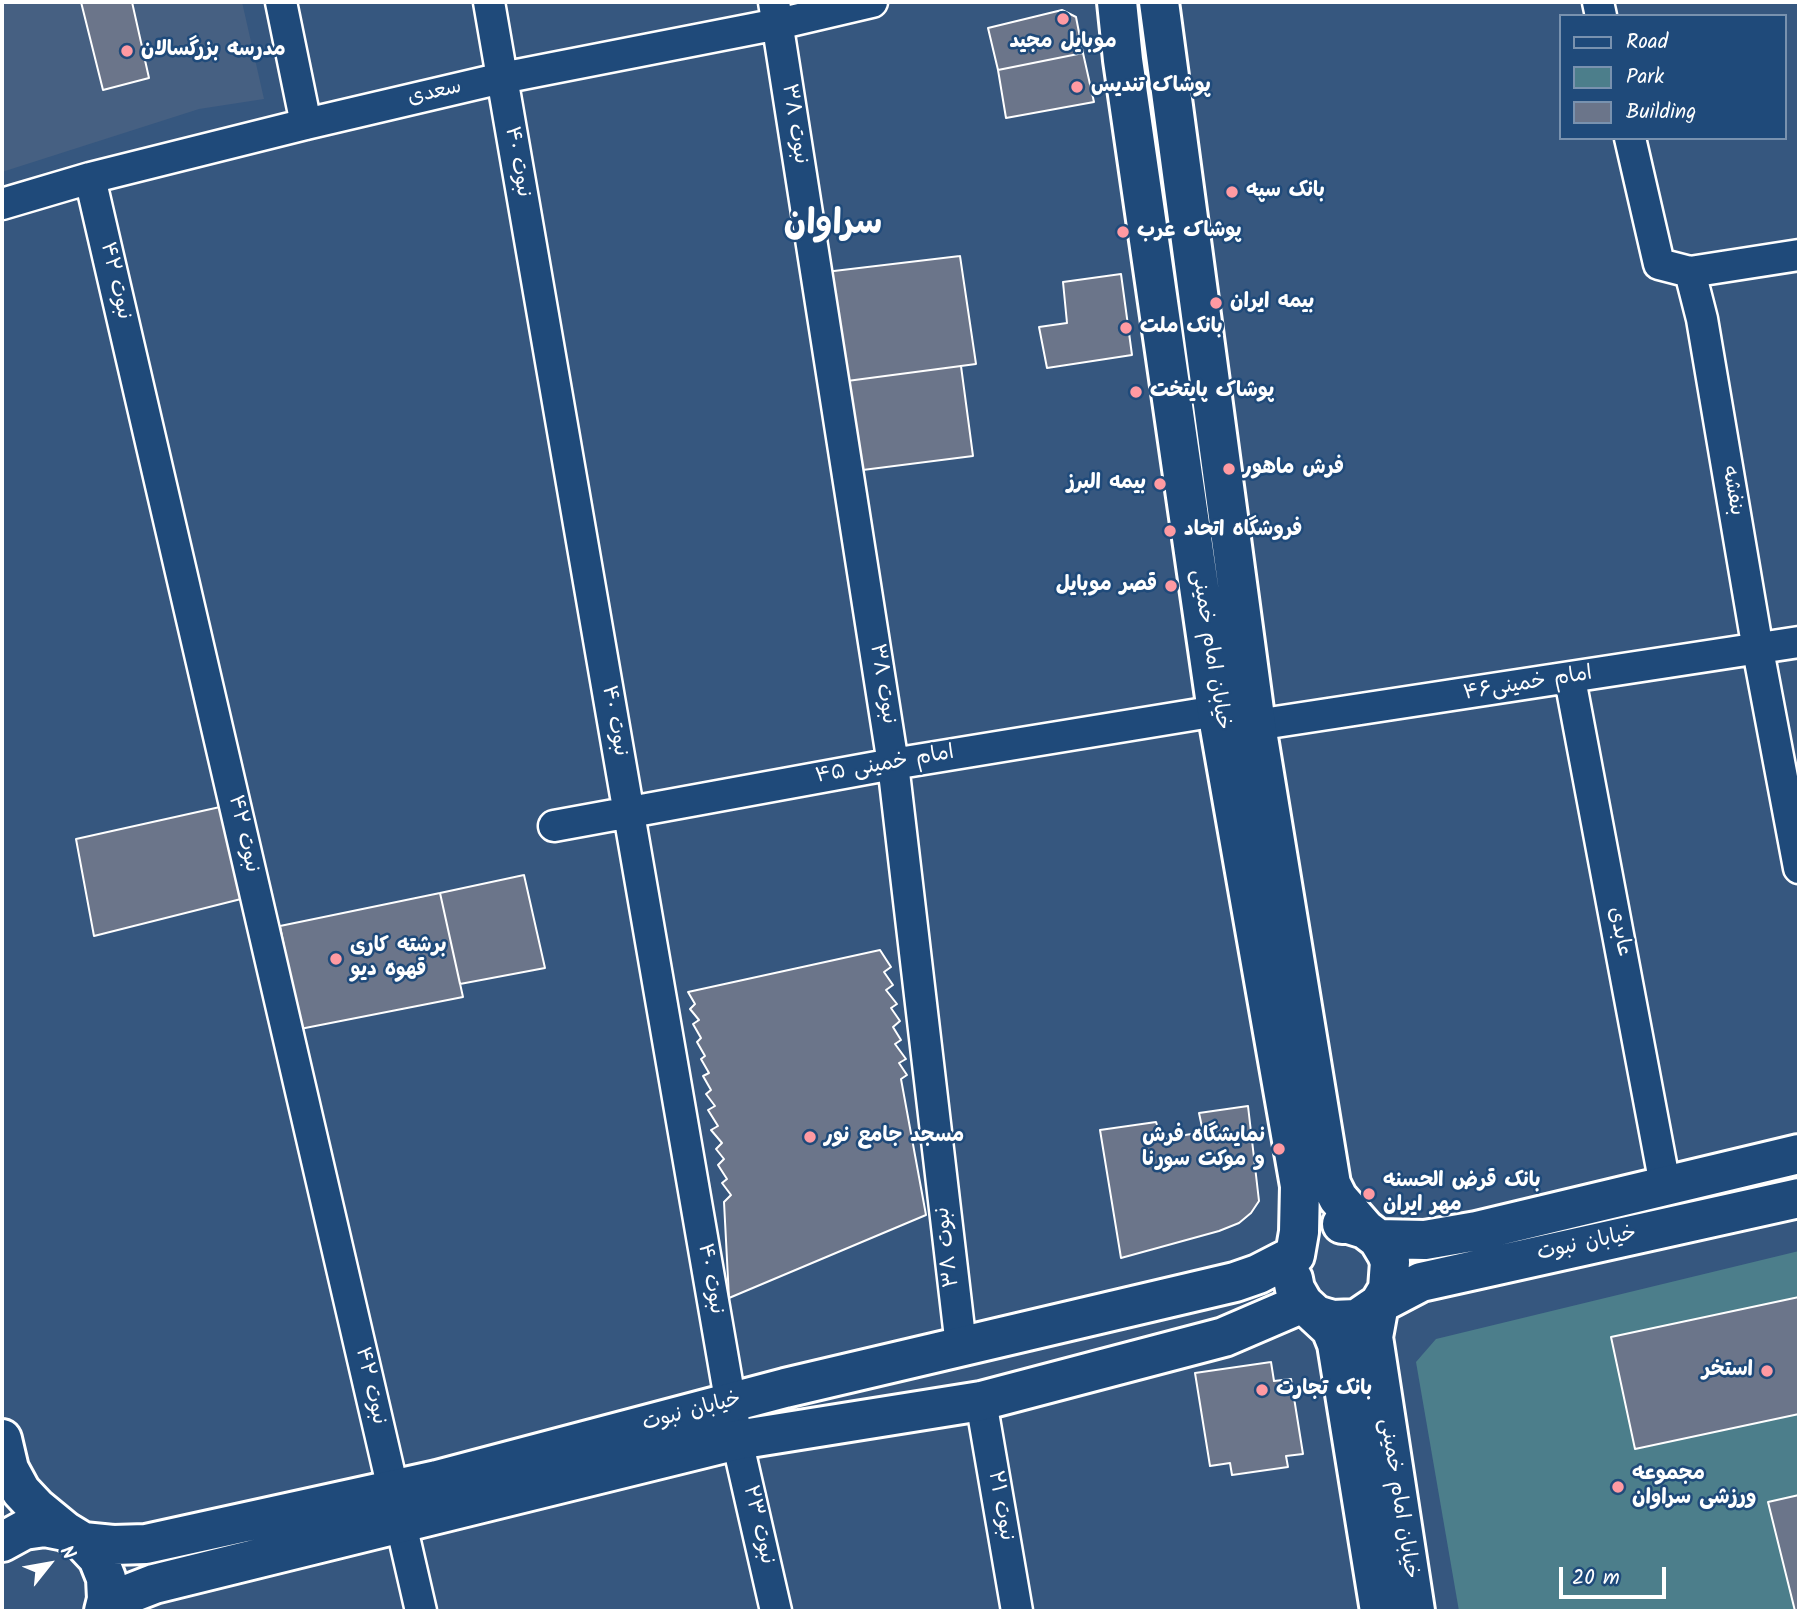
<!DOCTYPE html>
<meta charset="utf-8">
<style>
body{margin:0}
#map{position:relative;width:1801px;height:1613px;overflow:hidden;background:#36577f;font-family:Kalam,sans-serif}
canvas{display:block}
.frame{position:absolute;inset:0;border:4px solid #fff;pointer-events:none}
.legend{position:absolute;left:1559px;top:14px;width:228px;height:126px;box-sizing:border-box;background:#1f4a7a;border:2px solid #7992af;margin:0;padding:9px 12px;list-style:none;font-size:21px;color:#fff}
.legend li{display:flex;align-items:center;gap:14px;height:35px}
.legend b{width:35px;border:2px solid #7992af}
.north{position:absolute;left:14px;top:1529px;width:70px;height:70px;-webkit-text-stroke:5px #1f4a7a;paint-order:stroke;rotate:59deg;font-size:19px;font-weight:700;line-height:28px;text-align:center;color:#fff}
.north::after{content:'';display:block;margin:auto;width:24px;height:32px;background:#fff;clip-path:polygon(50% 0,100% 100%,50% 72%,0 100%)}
.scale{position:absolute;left:1559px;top:1567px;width:107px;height:32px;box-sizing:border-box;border:4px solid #fff;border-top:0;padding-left:9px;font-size:21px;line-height:24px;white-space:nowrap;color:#fff;-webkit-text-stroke:5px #1f4a7a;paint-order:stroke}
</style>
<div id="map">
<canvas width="1801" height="1613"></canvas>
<div class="frame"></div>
<ul class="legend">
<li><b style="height:9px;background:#1f4a7a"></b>Road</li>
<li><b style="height:19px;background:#4c7e8b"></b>Park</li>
<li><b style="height:19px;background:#6b758a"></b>Building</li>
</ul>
<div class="north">N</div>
<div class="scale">20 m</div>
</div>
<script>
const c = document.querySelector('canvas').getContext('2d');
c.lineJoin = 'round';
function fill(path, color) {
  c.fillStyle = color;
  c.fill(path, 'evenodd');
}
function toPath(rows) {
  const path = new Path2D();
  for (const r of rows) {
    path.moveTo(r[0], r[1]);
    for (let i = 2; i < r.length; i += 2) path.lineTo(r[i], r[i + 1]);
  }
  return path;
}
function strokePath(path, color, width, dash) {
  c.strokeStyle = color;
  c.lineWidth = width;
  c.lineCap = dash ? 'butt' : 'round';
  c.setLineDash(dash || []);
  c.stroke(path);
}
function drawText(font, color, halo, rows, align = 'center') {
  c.font = font + ' Kalam,"Playpen Sans Arabic",sans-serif';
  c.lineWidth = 5;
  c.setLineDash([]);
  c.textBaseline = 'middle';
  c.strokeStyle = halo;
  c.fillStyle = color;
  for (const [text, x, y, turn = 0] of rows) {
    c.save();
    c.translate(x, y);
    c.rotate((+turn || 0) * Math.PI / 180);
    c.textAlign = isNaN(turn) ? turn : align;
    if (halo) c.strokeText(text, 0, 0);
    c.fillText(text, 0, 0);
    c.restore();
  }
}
fill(toPath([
 [2,2,242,2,264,99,199,109,2,172]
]), '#466082');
fill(toPath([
 [1799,1251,1799,1611,1459,1611,1416,1362,1436,1339]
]), '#4c7e8b');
const building = toPath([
 [81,2,132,2,149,78,103,90,81,2],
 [1062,10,1076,17,1083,53,998,70,988,28,1062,10],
 [1083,53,1094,102,1006,118,998,70,1083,53],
 [960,256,976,364,832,383,817,273,960,256],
 [1121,274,1132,355,1047,368,1039,327,1067,323,1063,282,1121,274],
 [961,366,973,456,847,472,832,383,961,366],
 [220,807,245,898,94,936,76,839,220,807],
 [524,875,545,968,460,984,440,893,524,875],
 [440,893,463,997,300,1029,280,926,440,893],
 [880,950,891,967,884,972,893,985,886,990,897,1004,891,1008,900,1021,893,1027,901,1040,895,1044,906,1059,899,1063,907,1075,901,1079,926,1215,729,1298,724,1202,731,1195,722,1183,727,1179,718,1165,724,1159,716,1149,722,1143,711,1130,718,1126,708,1110,715,1106,706,1094,711,1090,703,1076,709,1073,701,1059,705,1056,697,1042,701,1038,693,1024,699,1020,690,1009,695,1004,688,992,880,950],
 [1248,1106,1259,1201,1251,1213,1239,1223,1219,1231,1121,1258,1100,1130,1156,1122,1162,1139,1203,1132,1199,1113,1248,1106],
 [1799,1297,1799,1414,1635,1449,1611,1337,1799,1297],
 [1271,1362,1274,1381,1291,1379,1303,1454,1286,1456,1288,1467,1232,1475,1230,1463,1210,1466,1195,1373,1271,1362],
 [1799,1495,1799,1611,1795,1611,1768,1502,1799,1495]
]);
fill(building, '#6b758a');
strokePath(building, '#fff', 2);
const street = toPath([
 [281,2,306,124],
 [489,2,737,1440,776,1611],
 [774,2,893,764,961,1346],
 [1598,2,1601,16],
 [1630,138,1659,264,1690,272,1702,319,1758,650,1799,868],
 [90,178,393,1489],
 [2,204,90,178,306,124,502,78,778,24,872,2],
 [1690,272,1799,255],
 [1570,679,1665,1185],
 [1256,725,1799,642],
 [554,826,893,764,1217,711],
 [981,1401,1017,1611],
 [401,1524,421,1611]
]);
const secondary = toPath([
 [1159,2,1256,725,1331,1184,1338,1198,1365,1229],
 [1378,1239,1425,1240,1477,1231,1799,1154],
 [1293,1279,1295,1289,1303,1303,1331,1329,1337,1344,1380,1611],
 [1316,1315,1332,1320,1357,1319,1379,1304,1388,1289,1390,1262,1387,1254,1378,1239,1365,1229,1349,1224,1342,1224],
 [2,1439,9,1469,21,1491,37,1508,65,1531],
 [2,1542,24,1530,45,1527,65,1531,83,1542,98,1558,106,1578,107,1599,104,1611],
 [83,1542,113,1545,146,1544,437,1480,785,1388,1235,1282,1258,1274,1295,1255,1299,1232,1300,1186,1217,711,1123,60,1117,2],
 [111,1611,131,1593,154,1584,737,1440,981,1401,1224,1337,1303,1303],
 [1415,1611,1373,1337,1379,1304,1421,1282,1799,1198]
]);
strokePath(street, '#fff', 35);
strokePath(secondary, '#fff', 44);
strokePath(street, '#1f4a7a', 30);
strokePath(secondary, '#1f4a7a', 38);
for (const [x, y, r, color] of [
 [1063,19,7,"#ff9aa2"],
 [127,51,7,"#ff9aa2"],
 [1077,87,7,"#ff9aa2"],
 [1232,192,7,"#ff9aa2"],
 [1123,232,7,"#ff9aa2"],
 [1216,303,7,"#ff9aa2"],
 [1126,328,7,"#ff9aa2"],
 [1136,392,7,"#ff9aa2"],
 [1229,469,7,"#ff9aa2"],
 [1160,484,7,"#ff9aa2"],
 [1170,531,7,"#ff9aa2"],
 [1171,586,7,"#ff9aa2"],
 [336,959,7,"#ff9aa2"],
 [810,1137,7,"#ff9aa2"],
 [1279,1149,7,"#ff9aa2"],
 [1369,1194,7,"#ff9aa2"],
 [1767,1371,7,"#ff9aa2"],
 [1262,1390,7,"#ff9aa2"],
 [1618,1487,7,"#ff9aa2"]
]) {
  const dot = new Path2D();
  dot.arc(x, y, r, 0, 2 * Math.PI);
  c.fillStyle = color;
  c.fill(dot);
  strokePath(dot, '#1f4a7a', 2.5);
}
drawText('bold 21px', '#fff', '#1f4a7a', [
 ["موبایل مجید",1063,43,"center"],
 ["مدرسه بزرگسالان",141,51],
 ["پوشاک تندیس",1091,87],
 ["بانک سپه",1246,192],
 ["پوشاک عرب",1137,232],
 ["بیمه ایران",1230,303],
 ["بانک ملت",1140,328],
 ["پوشاک پایتخت",1150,392],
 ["فرش ماهور",1243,469],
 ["بیمه البرز",1146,484,"right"],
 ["فروشگاه اتحاد",1184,531],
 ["قصر موبایل",1157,586,"right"],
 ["برشته کاری",350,947],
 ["قهوه دیو",350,971],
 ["مسجد جامع نور",824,1137],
 ["نمایشگاه فرش",1265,1137,"right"],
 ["و موکت سورنا",1265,1161,"right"],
 ["بانک قرض الحسنه",1383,1182],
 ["مهر ایران",1383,1206],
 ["استخر",1753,1371,"right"],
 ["بانک تجارت",1276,1390],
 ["مجموعه",1632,1475],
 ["ورزشی سراوان",1632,1499]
], 'left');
drawText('21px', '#fff', '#1f4a7a', [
 ["سعدی",435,94,-13],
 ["نبوت ۳۸",793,124,81],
 ["نبوت ۴۰",516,162,80],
 ["نبوت ۴۲",114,281,77],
 ["بنفشه",1731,491,80],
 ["خیابان امام خمینی",1209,650,81],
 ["نبوت ۳۸",881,684,81],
 ["امام خمینی۴۶",1528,685,-9],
 ["نبوت ۴۰",613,721,80],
 ["امام خمینی ۴۵",885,766,-10],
 ["نبوت ۴۲",242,834,77],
 ["عابدی",1618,932,79],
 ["خیابان نبوت",1587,1245,-12],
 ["نبوت ۳۸",949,1247,-97],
 ["نبوت ۴۰",709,1279,80],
 ["نبوت ۴۲",369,1386,77],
 ["خیابان نبوت",692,1413,-15],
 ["خیابان امام خمینی",1397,1499,81],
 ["نبوت ۲۱",999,1506,80],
 ["نبوت ۲۳",757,1525,77]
]);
drawText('bold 35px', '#fff', '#1f4a7a', [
 ["سراوان",833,227]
]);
</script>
